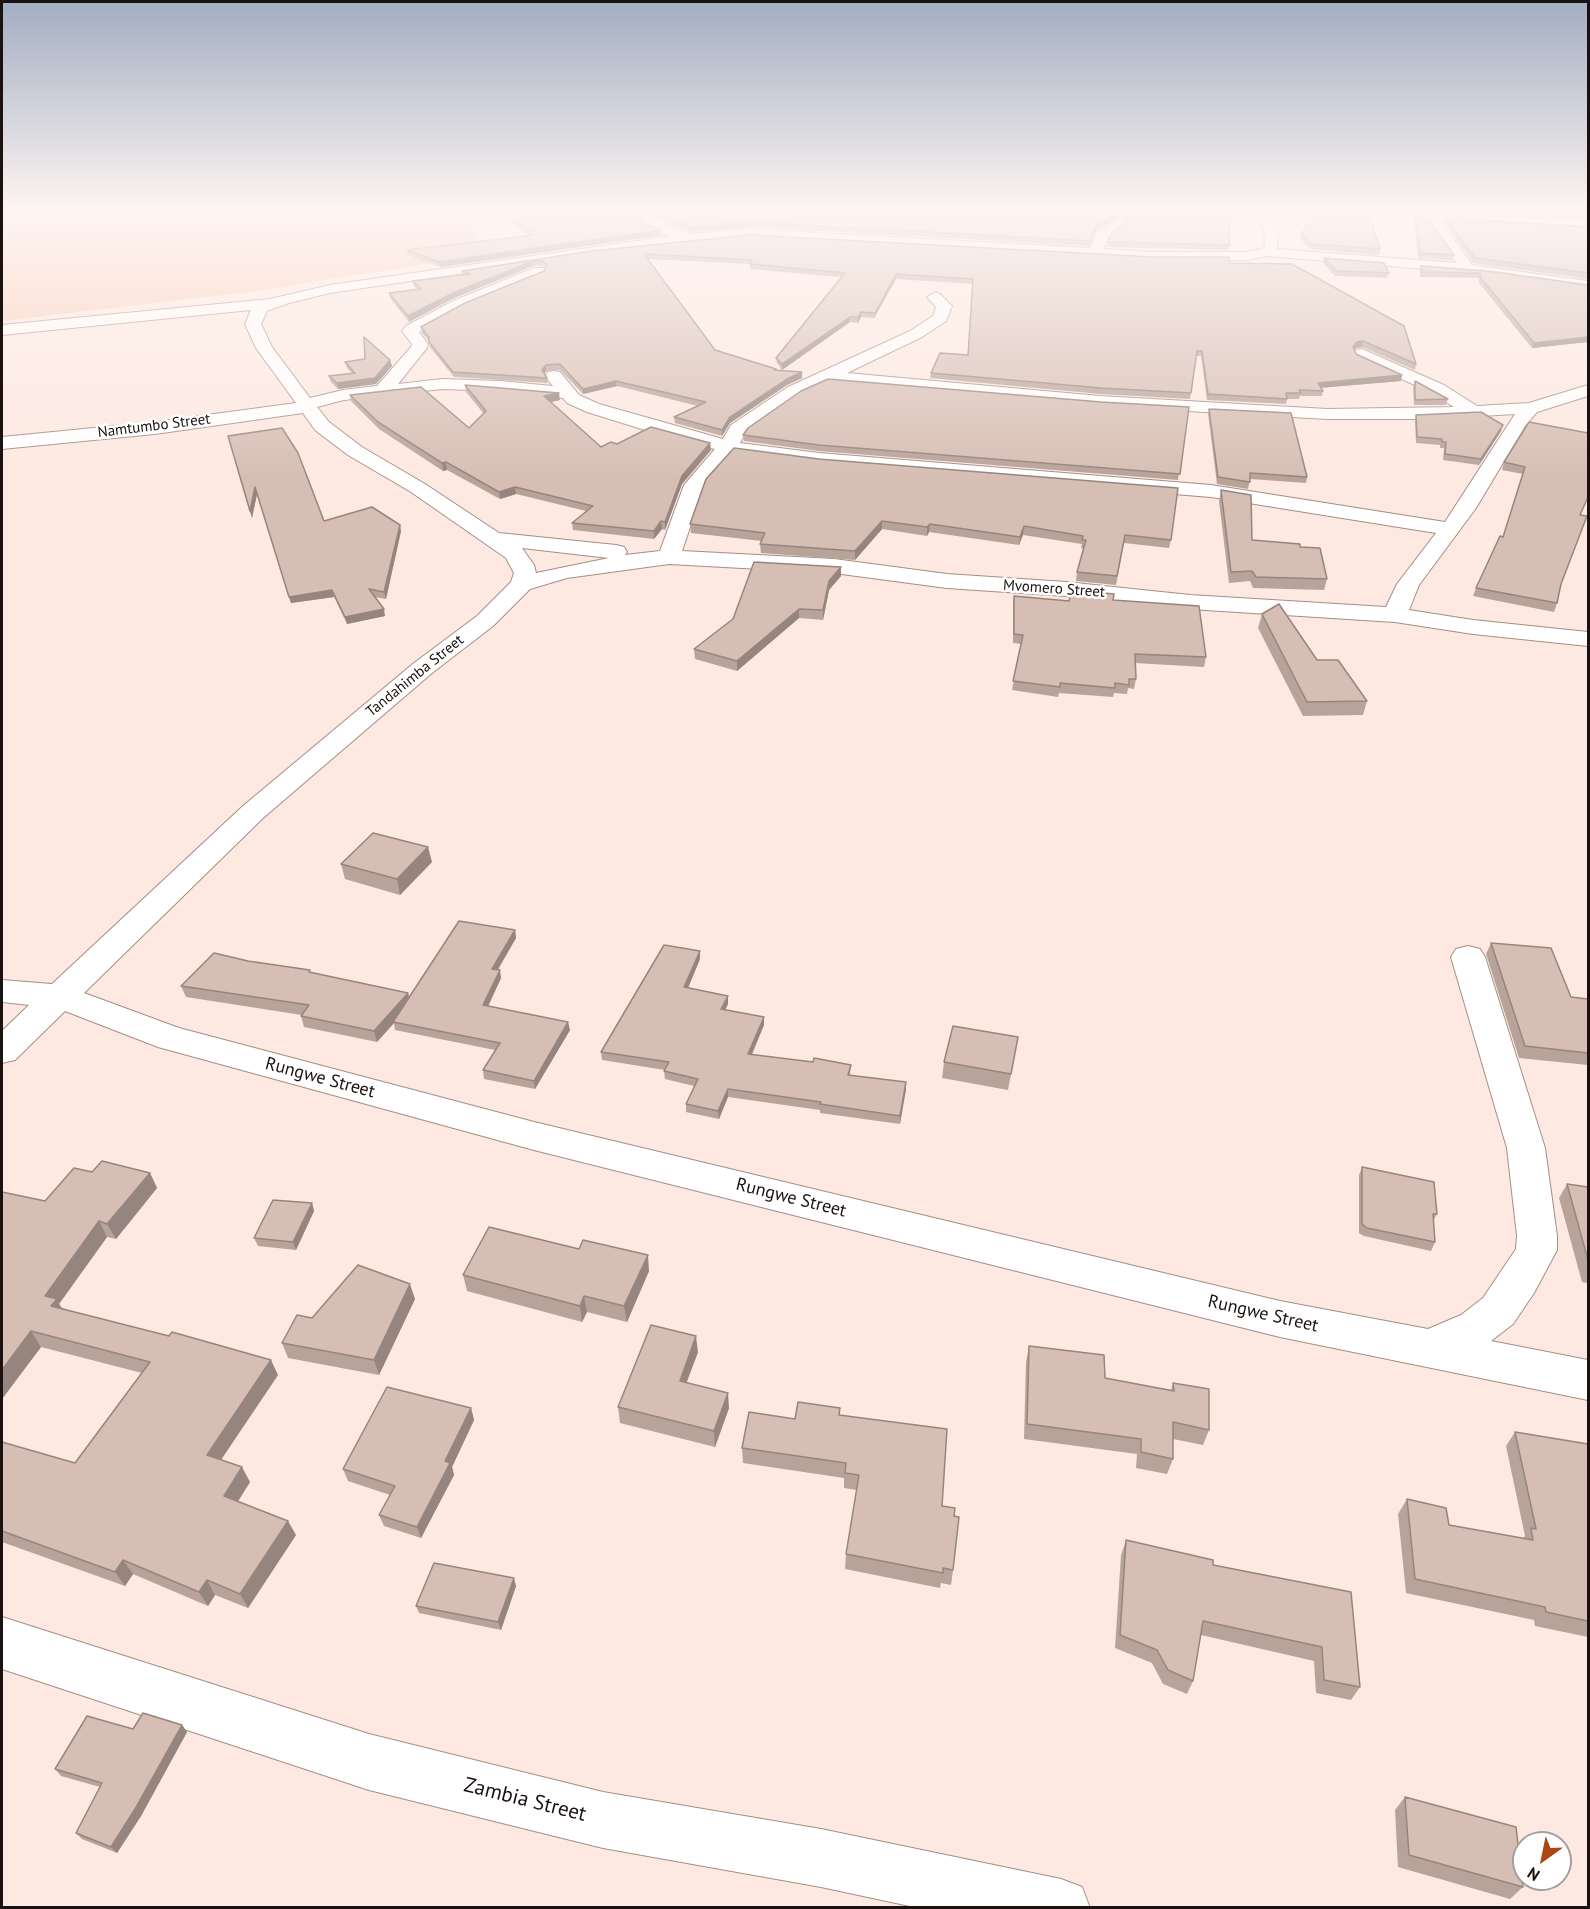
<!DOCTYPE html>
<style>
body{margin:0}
#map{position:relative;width:1590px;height:1909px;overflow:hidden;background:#fde9e1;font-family:"PT Sans",sans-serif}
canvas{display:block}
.frame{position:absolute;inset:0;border:3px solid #1b120f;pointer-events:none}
.north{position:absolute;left:1512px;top:1831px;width:60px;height:60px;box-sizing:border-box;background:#fff;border:2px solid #a4a09f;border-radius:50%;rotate:213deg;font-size:16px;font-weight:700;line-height:24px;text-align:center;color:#1b120f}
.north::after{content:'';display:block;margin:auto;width:21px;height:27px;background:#ab4811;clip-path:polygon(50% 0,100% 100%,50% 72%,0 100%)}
</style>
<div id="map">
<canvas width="1590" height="1909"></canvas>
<div class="frame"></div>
<div class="north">N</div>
</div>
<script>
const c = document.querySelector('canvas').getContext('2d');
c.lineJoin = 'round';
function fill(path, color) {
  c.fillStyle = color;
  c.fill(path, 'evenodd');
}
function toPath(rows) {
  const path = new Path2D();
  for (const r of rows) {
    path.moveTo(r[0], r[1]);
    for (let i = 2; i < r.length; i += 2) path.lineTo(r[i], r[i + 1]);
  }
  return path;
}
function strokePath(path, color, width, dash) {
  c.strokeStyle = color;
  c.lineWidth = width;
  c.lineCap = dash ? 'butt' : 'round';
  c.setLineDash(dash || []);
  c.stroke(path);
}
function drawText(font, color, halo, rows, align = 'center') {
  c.font = font + ' "PT Sans",sans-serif';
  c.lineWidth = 5;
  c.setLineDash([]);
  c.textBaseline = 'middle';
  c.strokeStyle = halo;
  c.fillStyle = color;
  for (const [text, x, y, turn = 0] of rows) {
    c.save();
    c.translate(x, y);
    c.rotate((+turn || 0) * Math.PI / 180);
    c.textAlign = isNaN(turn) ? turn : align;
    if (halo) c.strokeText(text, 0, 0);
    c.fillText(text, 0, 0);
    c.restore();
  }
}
fill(toPath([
 [2,212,454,212,472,224,482,255,258,291,2,321]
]), '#f9cab6');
const street = toPath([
 [622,212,638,212,690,234,750,229,1090,248,1098,231,1120,218,1127,222,1109,236,1104,249,1152,252,1247,252,1261,249,1265,245,1264,231,1257,218,1224,216,1218,212,1267,212,1278,231,1277,249,1457,263,1421,212,1588,222,1588,230,1440,220,1472,265,1588,281,1588,289,1486,274,1266,256,1247,260,1152,260,750,237,592,254,330,293,289,303,267,311,261,324,272,347,310,398,343,390,377,386,411,347,412,344,402,331,406,326,455,300,534,268,544,268,546,271,544,274,465,306,419,332,428,344,427,348,398,384,442,379,500,381,553,386,545,376,548,372,554,371,560,372,579,395,599,404,723,439,731,425,788,387,910,331,933,316,936,307,927,297,935,292,940,294,952,306,946,321,922,337,847,373,1100,396,1327,409,1454,407,1432,393,1356,358,1354,354,1356,350,1362,349,1444,385,1477,406,1529,403,1588,385,1588,396,1537,412,1525,426,1476,508,1419,585,1409,610,1473,620,1588,632,1588,646,1473,634,1395,622,1190,609,1066,596,947,588,834,573,669,564,567,578,530,589,493,626,432,673,263,818,84,993,179,1028,534,1122,1280,1301,1428,1329,1461,1315,1483,1298,1516,1249,1517,1236,1507,1148,1451,957,1456,949,1468,946,1480,949,1485,957,1545,1148,1557,1236,1557,1250,1534,1293,1513,1324,1491,1341,1588,1360,1588,1400,1280,1337,534,1150,158,1047,65,1011,15,1060,2,1063,2,1031,29,1005,2,1002,2,980,52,984,243,806,414,663,477,616,511,582,514,573,506,558,411,492,348,455,315,430,303,413,155,434,2,449,2,437,155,422,296,403,256,348,245,324,251,310,2,335,2,325,270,299,330,285,671,236,648,228,622,212],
 [828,382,1100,406,1327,419,1432,419,1515,414,1445,522,1211,485,819,453,740,443,746,432,800,395,828,382],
 [442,389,500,391,563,398,567,403,587,412,690,444,715,449,684,485,660,551,625,555,627,552,624,547,616,545,499,533,425,484,362,447,329,422,317,407,344,400,442,389],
 [733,453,819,465,1211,497,1436,533,1397,584,1386,607,1190,595,1066,582,947,574,834,559,682,551,704,486,733,453],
 [522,548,609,558,536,573,534,565,522,548],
 [2,1617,369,1734,603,1792,821,1829,1061,1879,1082,1887,1090,1908,919,1908,821,1887,603,1848,369,1790,2,1669,2,1617]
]);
strokePath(street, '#a58e85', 2);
fill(street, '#fff');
fill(toPath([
 [499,212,625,212,647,225,661,230,662,235,440,267,408,255,407,250,529,236],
 [644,212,1222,212,1229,245,1228,250,1107,247,1108,242,1128,220,1121,216,1097,229,1089,246,750,227,690,232],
 [1413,212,1423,212,1454,255,1452,260,1418,258],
 [1455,212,1588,212,1588,220],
 [1446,218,1588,227,1588,281,1588,279,1473,263,1445,223],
 [1301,234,1380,249,1379,255,1310,249,1300,239],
 [592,251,1229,263,1416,364,1415,370,1362,347,1356,348,1354,350,1356,354,1402,375,1401,381,1321,388,1323,391,1322,396,1300,396,1299,399,1287,399,1286,404,1207,400,1201,356,1196,356,1190,399,1100,394,930,378,931,373,968,355,973,284,896,279,874,318,861,317,858,323,850,322,782,370,777,363,776,358,841,277,750,269,750,264,648,259,715,350,776,369,776,370,802,378,787,385,730,423,722,436,675,423,674,417,698,406,617,386,583,394,560,370,546,371,544,374,547,378,548,383,454,377,430,347,429,341,422,333,421,327,544,271,546,268,544,266,533,266,454,298,409,322,390,298,389,293,417,289,414,286,413,281,463,275,462,271],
 [1324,258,1389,273,1387,278,1335,276,1323,263],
 [1421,266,1588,285,1588,342,1532,348,1479,283,1479,278,1420,277,1420,271],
 [390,360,392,366,376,384,338,389,331,382,329,376,352,373,347,368,345,362],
 [1415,381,1448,399,1446,405,1414,405,1413,387],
 [465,385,560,400,551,402,601,447,617,444,710,443,711,450,682,484,665,530,662,529,654,539,573,530,572,523,586,511,516,494,500,499,447,470,443,471,379,429,351,401,350,395,469,428,484,414,466,392],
 [1101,402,1189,407,1178,480,819,451,744,441,743,435],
 [1209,409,1307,477,1306,483,1250,479,1248,489,1217,484,1208,414],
 [1416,415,1501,431,1479,465,1443,460,1444,448,1440,448,1440,445,1416,443,1415,421],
 [1529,422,1581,515,1561,584,1557,603,1554,612,1473,596,1476,588,1503,537,1523,474,1502,470,1504,462],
 [228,436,324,521,401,531,386,599,374,597,385,616,347,624,334,597,291,603,257,494,252,518],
 [706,479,1171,540,1169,548,1124,543,1116,585,1076,581,1077,572,1084,549,1081,548,1082,544,1023,535,1019,545,929,532,927,536,882,529,855,560,761,553,760,544,762,541,691,533,690,524],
 [1221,490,1252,540,1300,547,1327,579,1324,590,1253,588,1250,581,1229,583,1219,501],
 [841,567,841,576,829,590,823,620,799,618,737,671,695,659,694,649],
 [1014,596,1069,601,1113,600,1206,657,1204,667,1135,663,1136,679,1134,689,1128,688,1127,694,1114,693,1113,697,1059,693,1058,697,1012,690,1021,644,1013,643,1013,605],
 [1262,614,1367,701,1363,715,1303,716,1258,628],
 [432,862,400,895,345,879,341,864],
 [515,930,516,938,498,970,501,978,488,1006,570,1030,535,1089,484,1079,483,1070,495,1050,395,1030,394,1023,377,1042,304,1027,301,1016,302,1015,186,997,181,986,248,961,408,993,409,998],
 [1491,943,1571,997,1588,999,1588,1065,1519,1058,1486,954],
 [700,959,688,988,728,1004,725,1010,764,1025,752,1055,813,1062,851,1065,850,1075,906,1082,900,1124,820,1113,820,1110,728,1097,719,1119,686,1112,686,1104,694,1086,665,1079,664,1071,665,1070,602,1060,601,1052],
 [1018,1037,1008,1090,942,1078,944,1062],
 [1362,1167,1437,1214,1433,1221,1435,1242,1431,1251,1364,1236,1359,1233,1359,1175],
 [92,1172,150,1173,157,1188,116,1239,107,1237,59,1304,62,1308,278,1375,221,1460,250,1482,238,1501,296,1535,248,1608,215,1595,208,1606,133,1574,125,1586,2,1542,2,1442,75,1463,142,1373,41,1347,2,1399,45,1201],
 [1567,1184,1588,1187,1588,1283,1582,1282,1559,1198],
 [312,1203,314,1211,296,1250,258,1246,254,1238],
 [579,1249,649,1271,627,1322,587,1312,582,1322,467,1291,463,1275],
 [415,1299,379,1375,288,1358,282,1343,312,1318],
 [1029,1346,1105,1378,1171,1390,1173,1383,1209,1430,1203,1445,1173,1439,1173,1459,1167,1474,1136,1468,1137,1454,1024,1439,1026,1362],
 [698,1352,687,1382,729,1408,715,1447,620,1423,618,1407],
 [471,1408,474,1420,452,1467,454,1475,421,1538,384,1526,379,1515,390,1495,348,1481,343,1469],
 [840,1415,954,1516,953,1570,951,1585,941,1583,940,1588,845,1569,846,1554,857,1490,844,1488,844,1478,743,1463,742,1448,795,1419],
 [1515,1432,1588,1444,1588,1637,1535,1626,1534,1620,1406,1593,1398,1514,1407,1499,1449,1525,1523,1538,1525,1536,1506,1446],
 [1126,1540,1213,1565,1351,1592,1360,1687,1351,1700,1316,1693,1314,1661,1201,1635,1193,1681,1187,1694,1163,1684,1152,1663,1115,1648,1121,1555],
 [516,1586,501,1630,419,1613,416,1606],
 [182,1725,187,1732,141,1816,117,1853,82,1839,76,1833,100,1787,61,1776,55,1769,133,1729],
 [1405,1797,1523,1887,1510,1899,1398,1867,1395,1810]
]), '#b8a39b');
fill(toPath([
 [1122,212,1121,216,1097,229,1089,246,1089,241,1097,224],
 [750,222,750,227,690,232,690,227],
 [661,230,662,235,440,267,439,262],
 [533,261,533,266,454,298,409,322,408,316,453,293],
 [896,274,896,279,874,318,875,313],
 [861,312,861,317,858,323,858,317],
 [850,317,850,322,782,370,782,364],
 [1588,337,1588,342,1532,348,1534,343],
 [1363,341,1362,347,1356,348,1352,353,1353,347,1357,342],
 [390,360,392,366,376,384,338,389,337,383],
 [546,365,546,371,543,376,542,370],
 [802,372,802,378,787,385,730,423,722,436,722,430,730,417,787,379],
 [1402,375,1401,381,1317,388,1318,383],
 [616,381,617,386,583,394,583,389],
 [559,393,560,400,545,403,544,396],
 [1503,425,1501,431,1479,465,1481,459],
 [710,443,711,450,682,484,665,530,665,522,682,476],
 [446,462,447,470,443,471,442,463],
 [255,487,257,494,252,518,250,511],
 [515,487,516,494,500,499,499,492],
 [661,521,662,529,654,539,654,531],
 [882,521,882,529,855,560,855,551],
 [930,524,929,532,927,536,927,527],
 [400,525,401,531,386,599,384,592],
 [1024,526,1023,535,1019,545,1020,537],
 [841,567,841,576,829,590,823,620,823,610,829,581],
 [332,590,334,597,291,603,289,597],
 [384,609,385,616,347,624,345,617],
 [799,609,799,618,737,671,737,661],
 [428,847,432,862,400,895,397,879],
 [515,930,516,938,493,977,492,969],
 [700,951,700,959,685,995,684,987],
 [500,970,501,978,485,1013,483,1005],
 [408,993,411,1004,377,1042,374,1031],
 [728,996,728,1004,722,1017,721,1009],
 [764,1017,764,1025,748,1062,748,1054],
 [568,1022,570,1030,535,1089,534,1081],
 [906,1082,906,1090,900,1124,900,1116],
 [728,1089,728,1097,719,1119,718,1111],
 [150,1173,157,1188,116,1239,107,1224],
 [312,1203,314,1211,296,1250,293,1242],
 [99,1221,107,1237,59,1304,66,1314,54,1311,45,1296],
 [648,1255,649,1271,627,1322,624,1306],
 [410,1284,415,1299,379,1375,374,1360],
 [584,1296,587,1312,582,1322,580,1306],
 [31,1331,41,1347,2,1399,2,1370],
 [696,1336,698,1352,681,1396,680,1381],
 [271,1360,278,1375,214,1470,207,1455],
 [728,1393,729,1408,715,1447,714,1431],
 [471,1408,474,1420,452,1467,454,1475,421,1538,417,1527,445,1461],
 [242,1467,250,1482,232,1511,224,1496],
 [288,1521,296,1535,248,1608,240,1594],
 [123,1560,133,1574,125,1586,115,1572],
 [514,1578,516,1586,501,1630,498,1622],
 [207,1580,215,1595,208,1606,199,1592],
 [182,1725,187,1732,141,1816,117,1853,111,1847]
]), '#96857e');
const building = toPath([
 [505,212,625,212,647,225,661,230,439,262,407,250,534,235,505,212],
 [654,212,1121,212,1097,224,1089,241,750,222,690,227,654,212],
 [1122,212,1222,212,1224,213,1230,214,1229,245,1108,242,1112,233,1129,219,1129,215,1122,212],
 [1319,212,1368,212,1380,249,1311,244,1301,234,1319,212],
 [1415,212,1423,212,1454,255,1420,253,1415,212],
 [1531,212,1588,212,1588,216,1531,212],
 [1446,218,1588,227,1588,273,1475,258,1446,218],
 [750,235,1153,257,1229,257,1229,263,1292,264,1404,326,1416,364,1363,341,1357,342,1353,347,1356,354,1402,375,1318,383,1323,391,1299,390,1301,393,1286,393,1287,399,1208,394,1202,351,1197,351,1191,393,1101,388,931,373,940,353,968,355,973,279,896,274,875,313,861,312,858,317,850,317,782,364,776,358,845,273,750,264,752,260,644,254,715,350,776,369,774,370,802,372,787,379,730,417,722,430,674,417,706,402,616,381,583,389,560,364,546,365,542,370,547,378,453,372,429,342,429,337,421,327,465,303,544,271,547,265,543,261,533,261,453,293,408,316,389,293,421,289,413,281,471,274,462,271,592,251,750,235],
 [1324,258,1384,263,1389,273,1336,271,1324,258],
 [1421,266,1487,271,1588,285,1588,337,1534,343,1481,278,1480,273,1422,272,1421,266],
 [364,337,390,360,375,378,337,383,329,376,355,373,345,362,365,359,364,337],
 [828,379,1101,402,1189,407,1180,474,819,445,743,435,748,428,801,391,828,379],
 [1415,381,1448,399,1415,400,1415,381],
 [465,385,559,393,544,396,601,447,611,442,617,444,651,427,710,443,682,476,665,522,661,521,654,531,572,523,593,506,515,487,499,492,446,462,442,463,378,422,350,395,421,387,469,428,486,411,465,385],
 [1209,409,1291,413,1307,477,1250,473,1250,482,1218,477,1209,409],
 [1481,412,1503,425,1481,459,1445,454,1446,442,1442,442,1442,439,1417,437,1416,415,1481,412],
 [1529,422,1588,433,1588,497,1580,515,1587,516,1561,584,1557,603,1476,588,1500,536,1503,537,1525,467,1504,462,1529,422],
 [282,428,298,453,324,521,372,507,400,525,384,592,369,589,384,609,345,617,332,590,289,597,255,487,250,511,228,436,282,428],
 [734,448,819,459,1178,488,1171,540,1125,535,1117,576,1077,572,1086,540,1082,540,1083,536,1024,526,1020,537,930,524,927,527,882,521,855,551,760,544,765,533,690,524,706,479,734,448],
 [1221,490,1251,495,1252,540,1300,544,1300,547,1320,548,1327,579,1256,577,1252,571,1231,572,1221,490],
 [754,562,841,567,829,581,823,610,799,609,737,661,694,649,733,619,754,562],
 [1072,590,1114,594,1113,600,1199,606,1206,657,1135,654,1136,679,1129,679,1129,685,1115,683,1115,688,1060,683,1060,687,1013,681,1023,635,1014,634,1014,596,1069,601,1072,590],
 [1279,604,1317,660,1338,660,1367,701,1307,702,1262,614,1279,604],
 [373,833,428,847,397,879,341,864,373,833],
 [459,921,515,930,492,969,500,970,483,1005,568,1022,534,1081,483,1070,500,1043,393,1022,459,921],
 [1491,943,1551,948,1571,997,1588,999,1588,1053,1525,1046,1491,943],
 [664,945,700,951,684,987,728,996,721,1009,764,1017,748,1054,813,1062,814,1058,851,1065,848,1075,906,1082,900,1116,820,1104,821,1102,728,1089,718,1111,686,1104,698,1079,664,1071,669,1062,601,1052,664,945],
 [214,953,248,961,310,970,309,972,408,993,374,1031,301,1016,309,1005,181,986,214,953],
 [953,1026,1018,1037,1011,1074,944,1062,953,1026],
 [102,1161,150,1173,107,1224,99,1221,45,1296,57,1299,51,1306,169,1336,172,1332,271,1360,207,1455,242,1467,224,1496,288,1521,240,1594,207,1580,199,1592,123,1560,115,1572,2,1531,2,1442,75,1463,150,1362,31,1331,2,1370,2,1192,45,1201,74,1168,92,1172,102,1161],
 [1362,1167,1434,1182,1437,1214,1433,1214,1435,1242,1367,1228,1362,1224,1362,1167],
 [1567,1184,1588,1187,1588,1260,1567,1184],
 [273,1200,312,1203,293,1242,254,1238,273,1200],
 [489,1227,579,1249,583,1240,648,1255,624,1306,584,1296,580,1306,463,1275,489,1227],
 [358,1265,410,1284,374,1360,282,1343,297,1315,312,1318,358,1265],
 [651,1325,696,1336,680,1381,728,1393,714,1431,618,1407,651,1325],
 [1029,1346,1104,1355,1105,1378,1174,1391,1173,1383,1209,1389,1209,1430,1173,1422,1173,1459,1141,1452,1141,1439,1027,1424,1029,1346],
 [387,1387,471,1408,445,1461,450,1463,417,1527,379,1515,395,1486,343,1469,387,1387],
 [798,1402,840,1408,839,1415,947,1429,942,1506,955,1508,954,1516,959,1517,953,1570,943,1568,943,1573,846,1554,859,1475,845,1473,846,1463,742,1448,749,1412,795,1419,798,1402],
 [1515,1432,1588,1444,1588,1621,1546,1612,1545,1607,1415,1579,1407,1499,1446,1508,1449,1525,1533,1540,1531,1528,1536,1529,1515,1432],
 [1126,1540,1213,1560,1213,1565,1351,1592,1360,1687,1324,1680,1322,1647,1203,1621,1193,1681,1168,1670,1157,1650,1120,1635,1126,1540],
 [434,1563,514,1578,498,1622,416,1606,434,1563],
 [143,1713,182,1725,135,1809,111,1847,76,1833,102,1783,55,1769,87,1716,133,1729,143,1713],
 [1405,1797,1516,1827,1523,1887,1409,1855,1405,1797]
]);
fill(building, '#d6beb4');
strokePath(building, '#96857e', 1.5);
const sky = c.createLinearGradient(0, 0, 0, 479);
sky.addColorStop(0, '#a2adc2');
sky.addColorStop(0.44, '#fef5f2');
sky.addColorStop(1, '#fef5f200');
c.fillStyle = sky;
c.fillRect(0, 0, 1590, 479);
drawText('15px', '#1b120f', '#fff', [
 ["Namtumbo Street",154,426,-7],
 ["Mvomero Street",1054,589,4],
 ["Tandahimba Street",415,676,-39]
]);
drawText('18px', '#1b120f', '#fff', [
 ["Rungwe Street",320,1078,15],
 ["Rungwe Street",791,1198,14],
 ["Rungwe Street",1263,1314,13]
]);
drawText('21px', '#1b120f', '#fff', [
 ["Zambia Street",525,1800,14]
]);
</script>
